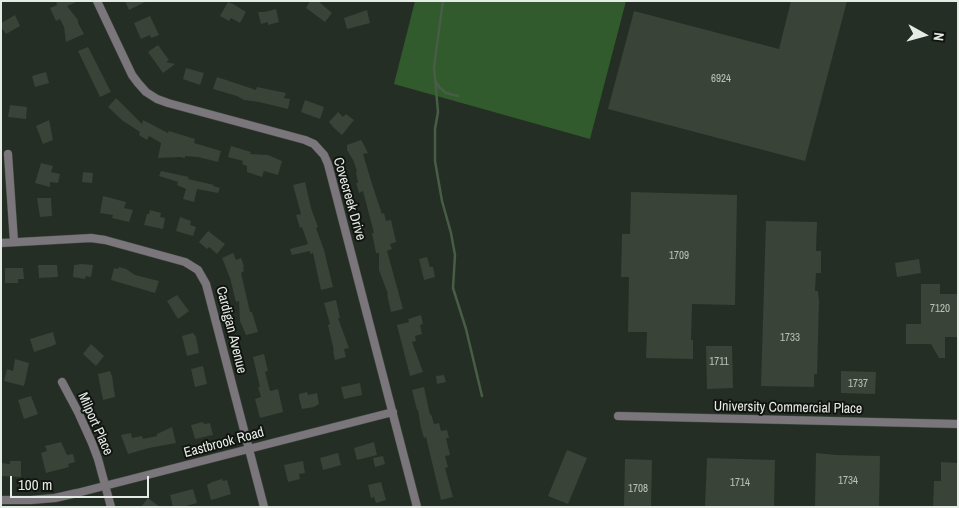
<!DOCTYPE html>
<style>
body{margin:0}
#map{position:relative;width:959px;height:508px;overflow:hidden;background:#252e24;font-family:"Archivo Narrow",sans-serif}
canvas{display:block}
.frame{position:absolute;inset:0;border:2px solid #e5ebe5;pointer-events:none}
.north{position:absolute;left:899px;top:10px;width:50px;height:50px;-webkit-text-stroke:4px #111410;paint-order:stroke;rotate:97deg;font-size:14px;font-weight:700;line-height:20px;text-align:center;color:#e5ebe5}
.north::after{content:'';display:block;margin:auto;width:18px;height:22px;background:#e5ebe5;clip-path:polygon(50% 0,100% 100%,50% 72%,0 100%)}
.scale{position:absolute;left:10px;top:476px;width:139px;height:22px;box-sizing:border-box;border:2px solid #e5ebe5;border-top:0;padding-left:6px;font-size:15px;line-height:18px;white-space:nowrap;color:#e5ebe5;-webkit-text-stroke:4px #111410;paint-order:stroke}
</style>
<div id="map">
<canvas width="959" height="508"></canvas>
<div class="frame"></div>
<div class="north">N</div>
<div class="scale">100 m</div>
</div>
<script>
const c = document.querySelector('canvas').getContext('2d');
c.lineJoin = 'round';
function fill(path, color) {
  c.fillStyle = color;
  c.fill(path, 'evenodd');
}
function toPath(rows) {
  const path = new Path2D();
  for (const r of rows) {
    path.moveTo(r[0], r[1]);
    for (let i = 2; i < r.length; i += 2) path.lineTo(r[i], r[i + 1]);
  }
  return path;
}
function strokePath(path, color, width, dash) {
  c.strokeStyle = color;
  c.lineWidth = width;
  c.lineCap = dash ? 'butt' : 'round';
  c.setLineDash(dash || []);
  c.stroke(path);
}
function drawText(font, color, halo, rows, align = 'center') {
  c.font = font + ' "Archivo Narrow",sans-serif';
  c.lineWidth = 4;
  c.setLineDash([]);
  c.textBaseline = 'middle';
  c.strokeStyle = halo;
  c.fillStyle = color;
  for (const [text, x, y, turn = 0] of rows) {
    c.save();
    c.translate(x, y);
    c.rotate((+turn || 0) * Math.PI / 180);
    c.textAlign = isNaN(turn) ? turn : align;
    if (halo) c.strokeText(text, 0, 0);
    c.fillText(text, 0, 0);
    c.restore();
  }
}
fill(toPath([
 [415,1,626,1,590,139,394,84]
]), '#315b2d');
strokePath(toPath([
 [443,1,434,67,438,112,435,129,435,161,442,201,451,233,455,255,453,288,466,329,482,396],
 [436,82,440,88,446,93,458,96]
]), '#475d46', 2.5);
fill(toPath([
 [56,1,79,1,67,6,78,20,78,23,84,34,66,42,64,27,60,19,56,21,50,8,57,5],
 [125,1,147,1,129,10],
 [310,1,318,1,332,13,325,22,306,8],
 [791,1,847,1,805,161,608,109,634,11,779,49],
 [228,2,233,4,246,12,240,23,231,18,229,21,220,16],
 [276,9,279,22,268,25,268,22,261,24,258,12,265,12],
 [367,10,370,23,347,29,344,18],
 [15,15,20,26,6,34,1,27,1,23],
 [150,16,159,35,151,38,150,35,141,39,134,23],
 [158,45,169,60,166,62,175,64,163,73,148,52],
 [88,47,111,92,100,97,78,51],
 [186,68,204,73,200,85,183,79],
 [46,72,49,83,35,87,32,76],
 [217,77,256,90,257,87,286,93,284,98,290,99,288,109,259,102,244,100,237,96,213,89],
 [116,98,142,124,143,120,168,133,169,131,195,139,194,143,221,151,218,162,198,157,185,156,185,158,180,157,158,158,161,143,149,136,147,140,139,135,140,132,123,121,108,107],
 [305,100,324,107,320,119,301,112],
 [10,105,27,107,26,119,8,117],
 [338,112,343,117,346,114,354,120,342,135,334,128,329,122],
 [49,120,53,140,43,144,36,126],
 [361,140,364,145,368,153,363,154,372,184,382,214,384,213,386,221,391,220,396,242,390,244,392,249,387,251,403,309,391,312,387,294,388,294,379,270,379,253,376,253,372,233,374,233,363,191,359,193,356,183,358,183,356,172,357,171,353,160,347,150,347,145],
 [231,146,251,152,250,154,268,155,282,161,278,175,264,171,262,177,247,172,247,166,242,164,243,161,228,157],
 [41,163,53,166,51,172,60,174,58,183,50,182,50,187,35,183],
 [161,171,189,177,188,179,214,185,213,186,220,188,218,193,197,189,194,202,183,199,186,189,177,185,178,182,159,176],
 [83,172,93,173,92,183,82,182],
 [305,182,311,208,318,227,316,228,324,250,333,287,321,290,313,253,310,254,310,251,292,255,290,249,308,244,302,227,300,228,296,215,301,214,293,185],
 [631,192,737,195,735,305,692,304,691,340,693,340,693,359,646,358,647,332,628,332,629,277,621,277,622,234,630,234],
 [103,196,126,202,124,208,133,210,129,222,112,218,113,215,100,213],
 [37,198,51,198,52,216,40,217],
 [150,210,161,213,160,217,165,218,163,229,144,225,147,214,149,214],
 [180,217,191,221,190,225,196,227,193,236,176,231],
 [766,221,817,222,816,251,821,251,821,273,816,273,815,291,818,291,819,302,817,374,814,374,814,387,761,386],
 [208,231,225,244,217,254,209,247,207,249,199,242],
 [233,253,236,260,241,258,244,266,243,267,244,271,241,273,250,312,252,312,258,332,246,335,240,321,239,301,236,302,230,278,222,258],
 [427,257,430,267,433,267,435,277,424,280,419,259],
 [919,259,921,273,897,277,895,263],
 [82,264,93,265,91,277,86,276,85,279,73,277,74,265],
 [38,265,57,265,58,277,39,278],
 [119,267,126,269,135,275,159,281,155,293,111,280,114,268,118,269],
 [5,268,23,268,24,279,18,279,18,283,5,283],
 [921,284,940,284,940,294,958,294,958,337,945,337,945,358,939,358,931,344,906,344,906,324,921,324],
 [177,295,189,311,178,319,167,301],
 [336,300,340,318,338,318,349,348,344,349,346,357,335,360,333,351,334,351,328,325,330,324,324,303],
 [421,315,423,324,420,325,422,334,415,336,416,341,412,342,423,372,410,376,397,325,409,322,408,319],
 [53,332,56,344,52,346,34,352,30,339],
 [193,333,196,337,199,353,187,356,182,336],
 [91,344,104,356,96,366,83,354],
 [706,346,732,346,733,388,707,389],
 [264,354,268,371,265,372,270,391,278,389,283,412,260,418,255,399,261,397,258,387,260,387,253,357],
 [15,359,29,363,24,386,4,381,7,369,13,371],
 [203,366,207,384,195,387,191,369],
 [110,371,112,376,115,397,103,400,98,374],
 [841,371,876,372,875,394,841,393],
 [444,375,446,382,437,384,436,376],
 [360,383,362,395,344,399,341,387],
 [424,387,430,415,431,414,434,424,439,423,441,431,447,430,449,438,446,438,450,455,445,456,448,467,445,468,453,497,441,500,426,437,424,438,421,428,418,410,417,410,412,390],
 [307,392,308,395,317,393,319,404,314,407,302,409,299,398,299,394],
 [31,396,38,414,24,419,18,400],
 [203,422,204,424,210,423,213,435,195,439,191,425],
 [172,427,176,443,149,448,128,454,121,435,131,433,132,438,142,436,143,439,157,436,157,434],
 [61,442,67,455,73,454,75,462,68,464,69,467,46,473,41,453,47,451,45,446],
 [374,442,377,455,357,460,354,448],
 [567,450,587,458,568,504,548,496],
 [338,453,341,465,323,470,320,458],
 [816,453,836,455,880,456,879,507,815,507],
 [383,456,385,464,375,467,373,458],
 [707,458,775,460,774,507,705,507],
 [625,459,652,460,651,507,624,507],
 [10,461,21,461,21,477,1,476,1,463,10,464],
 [303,461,305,473,299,474,300,479,288,482,284,465],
 [941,462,958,463,958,507,933,507,934,481,941,481],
 [222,479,223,481,227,480,231,494,211,500,207,485,212,482],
 [381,482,386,500,376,503,374,497,371,498,368,485],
 [193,489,197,503,186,506,186,507,173,507,170,495],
 [148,498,160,507,141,507]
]), '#394338');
const minor = toPath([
 [97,1,132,75,138,83,146,92,157,99,168,103,305,140,314,144,324,155,328,164,417,507],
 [8,154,14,242],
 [1,243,91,238,105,240,185,262,198,270,206,284,264,507],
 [62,382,78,412,92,443,98,459,111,507],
 [618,416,958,424],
 [1,500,31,500,55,498,77,493,393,412]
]);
strokePath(minor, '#444c43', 9);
strokePath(minor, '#7a767c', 8);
drawText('11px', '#bac1ba', null, [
 ["6924",721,79],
 ["1709",679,256],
 ["7120",940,309],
 ["1733",790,338],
 ["1711",719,362],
 ["1737",858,384],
 ["1734",848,481],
 ["1714",740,483],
 ["1708",638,489]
]);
drawText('14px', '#e5ebe5', '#111410', [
 ["Covecreek Drive",349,199,74],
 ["Cardigan Avenue",231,330,76],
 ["University Commercial Place",788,408,1],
 ["Milport Place",95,424,66],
 ["Eastbrook Road",224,443,-15]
]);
</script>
